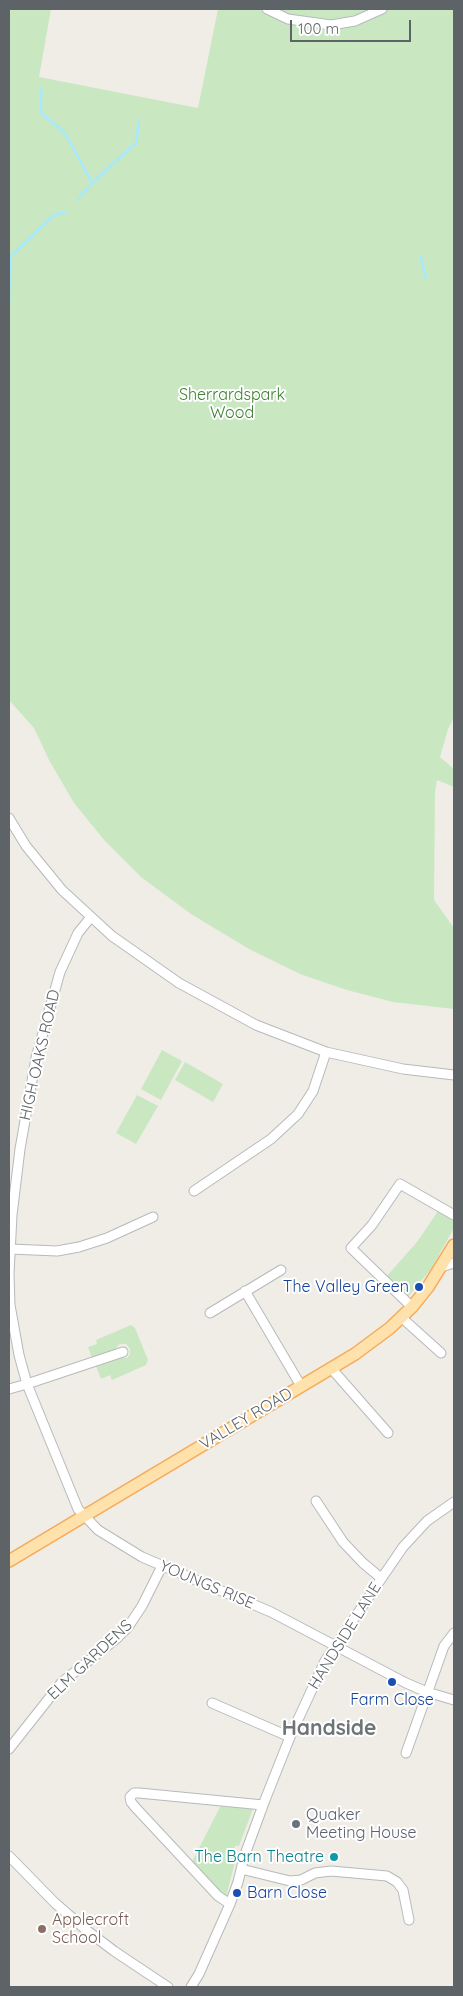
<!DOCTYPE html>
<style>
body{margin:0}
#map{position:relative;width:463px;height:1996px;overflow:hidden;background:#f0ece6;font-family:Quicksand,sans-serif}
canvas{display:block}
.frame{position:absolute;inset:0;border:10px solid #5d6367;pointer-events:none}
.scale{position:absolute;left:290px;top:20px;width:121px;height:22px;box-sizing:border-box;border:2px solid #5d6367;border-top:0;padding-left:6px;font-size:15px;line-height:18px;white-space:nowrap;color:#5d6367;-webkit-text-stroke:4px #fff;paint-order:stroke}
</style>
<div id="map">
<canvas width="463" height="1996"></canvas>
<div class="frame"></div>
<div class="scale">100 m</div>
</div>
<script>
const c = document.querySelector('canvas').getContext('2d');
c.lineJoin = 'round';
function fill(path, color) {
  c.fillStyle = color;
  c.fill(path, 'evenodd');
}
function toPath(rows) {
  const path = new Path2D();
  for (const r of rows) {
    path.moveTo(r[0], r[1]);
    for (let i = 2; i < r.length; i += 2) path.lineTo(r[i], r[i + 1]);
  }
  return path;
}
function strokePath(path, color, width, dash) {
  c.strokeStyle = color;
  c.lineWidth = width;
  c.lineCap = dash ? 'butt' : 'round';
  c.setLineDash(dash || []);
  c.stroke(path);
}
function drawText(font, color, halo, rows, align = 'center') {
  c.font = font + ' Quicksand,sans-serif';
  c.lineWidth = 4;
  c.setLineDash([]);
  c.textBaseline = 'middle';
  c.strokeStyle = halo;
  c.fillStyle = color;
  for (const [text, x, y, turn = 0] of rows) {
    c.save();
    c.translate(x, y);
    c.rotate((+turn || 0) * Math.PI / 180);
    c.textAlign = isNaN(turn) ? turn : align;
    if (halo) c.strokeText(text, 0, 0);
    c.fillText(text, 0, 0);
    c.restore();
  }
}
fill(toPath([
 [9,9,51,9,39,77,198,108,218,9,454,9,454,717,448,729,440,757,454,769,454,787,437,780,435,792,434,900,454,928,454,1009,393,1002,347,990,300,974,249,949,191,914,141,877,105,841,74,803,49,760,34,728,9,700],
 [162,1050,182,1061,161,1100,141,1089],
 [185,1062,223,1084,213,1102,175,1080],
 [137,1095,158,1106,136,1144,116,1133],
 [438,1211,454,1218,454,1228,431,1269,407,1298,386,1277,417,1242],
 [131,1325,135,1328,148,1360,146,1365,112,1380,110,1375,101,1379,96,1366,119,1358,127,1358,130,1354,130,1349,126,1344,121,1344,118,1345,115,1351,92,1358,88,1347,97,1344,96,1340],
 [222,1803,254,1806,239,1846,235,1846,233,1853,237,1854,226,1897,223,1897,191,1864]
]), '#c9e8c2');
strokePath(toPath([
 [41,88,41,113,65,133,92,183],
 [78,199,92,183,136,143,139,121],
 [421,257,426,279],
 [9,303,10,257,54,215,66,212]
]), '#a7eaff', 2.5);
const minor = toPath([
 [267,9,288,19,331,25,355,21,382,9],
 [9,818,26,846,62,890,112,936,179,983,256,1025,326,1052,403,1069,454,1075],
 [91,917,78,933,60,972,36,1058,20,1149,12,1215,9,1274,10,1305,19,1355,27,1384,78,1509,98,1530,142,1557,271,1612,406,1683,427,1692,454,1700],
 [194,1191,271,1139,298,1114,313,1091,326,1052],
 [10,1249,57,1251,79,1247,107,1238,153,1217],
 [441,1267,454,1263],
 [245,1291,301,1386],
 [412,1307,351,1248,372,1225,400,1184,454,1215],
 [210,1313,281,1270],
 [401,1317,441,1353],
 [331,1368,388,1433],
 [9,1389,27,1384,123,1352],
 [316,1501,343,1542,363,1563,381,1578],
 [212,1703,290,1737],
 [9,1749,62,1682,116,1639,128,1627,142,1606,162,1566],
 [406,1753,444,1646,454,1633],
 [9,1856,55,1903,85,1929,114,1951,168,1987],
 [241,1869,290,1881,301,1880,315,1873,331,1871,387,1876,397,1882,403,1890,409,1920],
 [230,1904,218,1896,135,1807,131,1802,130,1797,134,1793,139,1793,263,1805],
 [191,1987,199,1974,230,1904,238,1882,244,1857,265,1800,290,1737,325,1661,403,1547,427,1521,454,1502]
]);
const major = toPath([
 [9,1561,355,1354,390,1328,412,1307,428,1287,454,1245]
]);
strokePath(minor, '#b6babd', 11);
strokePath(major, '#f5ab59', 14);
strokePath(minor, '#fff', 9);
strokePath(major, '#ffe1ac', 11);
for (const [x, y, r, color] of [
 [419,1287,5,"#1a4fb4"],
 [392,1682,5,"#1a4fb4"],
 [296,1824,5,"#6b7280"],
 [334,1857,5,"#0f9aa8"],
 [237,1893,5,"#1a4fb4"],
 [42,1929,5,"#8d6e63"]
]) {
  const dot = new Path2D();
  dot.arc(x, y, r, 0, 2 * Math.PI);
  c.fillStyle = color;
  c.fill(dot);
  strokePath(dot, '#fff', 2);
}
drawText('16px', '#3d8231', '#fff', [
 ["Sherrardspark",232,395],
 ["Wood",232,413]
]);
drawText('16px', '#5d6367', '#fff', [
 ["HIGH OAKS ROAD",40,1055,-77],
 ["VALLEY ROAD",246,1419,-31],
 ["YOUNGS RISE",207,1585,23],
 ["HANDSIDE LANE",345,1636,-58],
 ["ELM GARDENS",90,1660,-43]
]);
drawText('16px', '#164399', '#fff', [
 ["The Valley Green",409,1287],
 ["Farm Close",392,1700,"center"],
 ["Barn Close",247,1893,"left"]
], 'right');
drawText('16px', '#5b616d', '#fff', [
 ["Quaker",306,1815],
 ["Meeting House",306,1833]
], 'left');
drawText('16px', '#0d838f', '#fff', [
 ["The Barn Theatre",324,1857]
], 'right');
drawText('16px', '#785e54', '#fff', [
 ["Applecroft",52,1920],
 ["School",52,1938]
], 'left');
drawText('bold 21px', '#6e7579', '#fff', [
 ["Handside",329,1729]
]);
</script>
